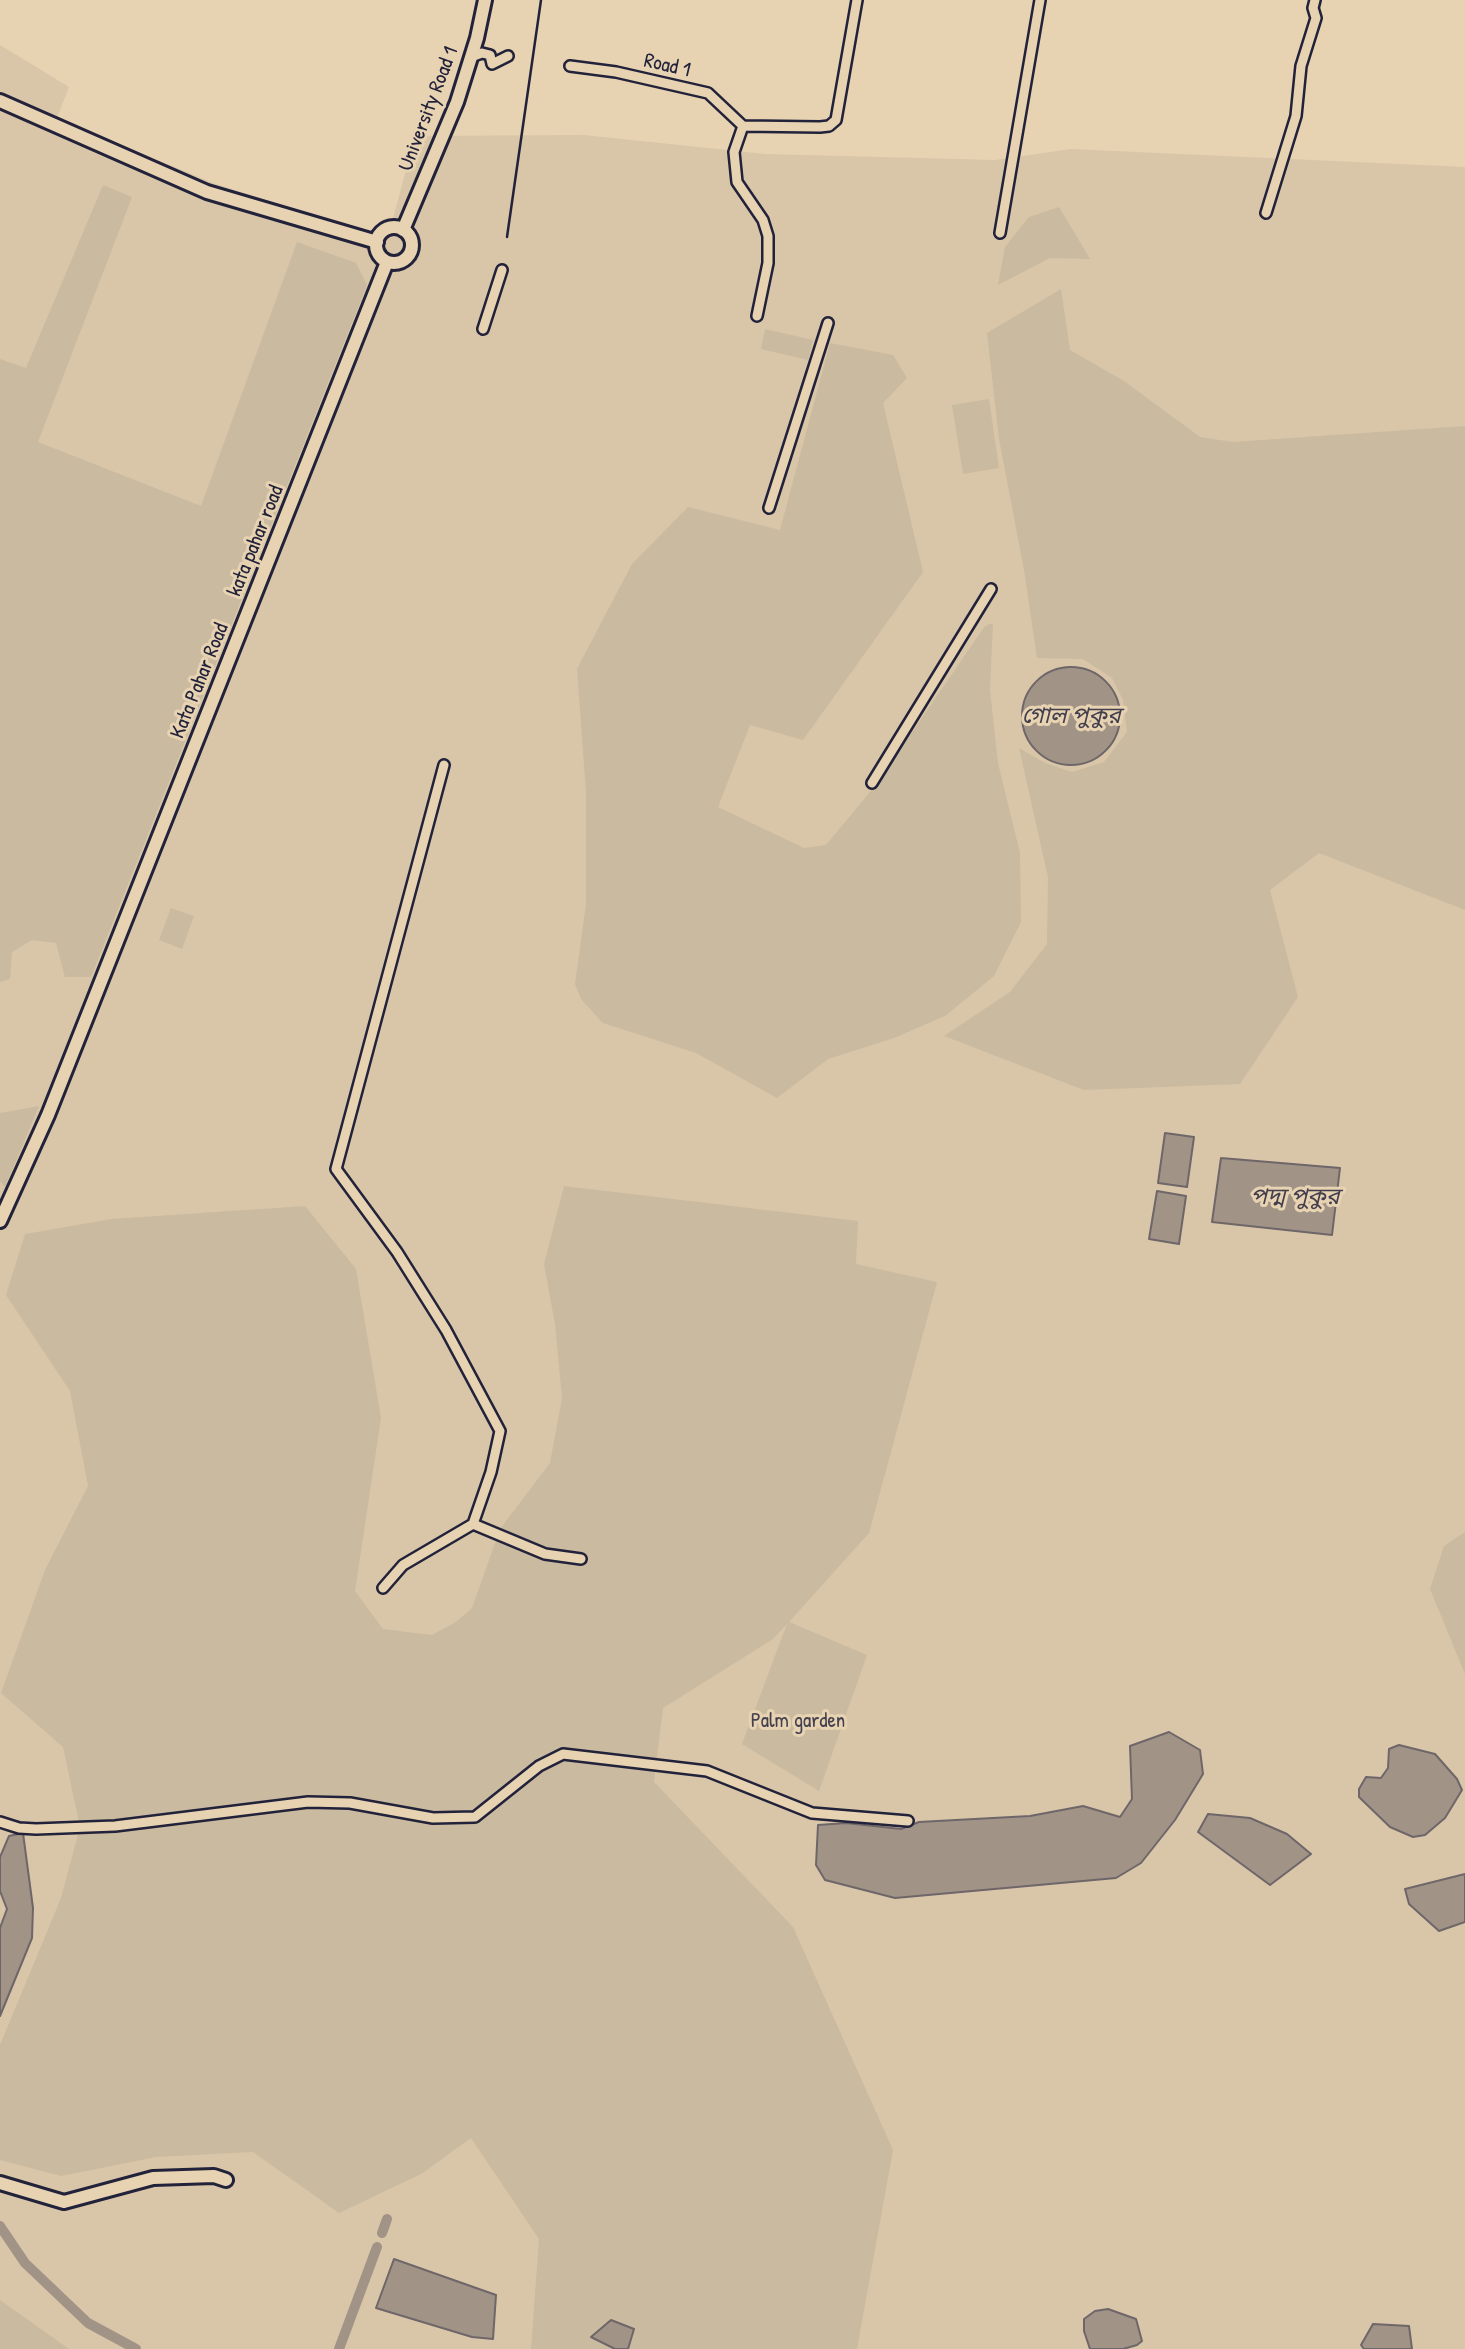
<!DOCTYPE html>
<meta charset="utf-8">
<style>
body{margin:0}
canvas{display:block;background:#e7d3b1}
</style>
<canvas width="1465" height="2349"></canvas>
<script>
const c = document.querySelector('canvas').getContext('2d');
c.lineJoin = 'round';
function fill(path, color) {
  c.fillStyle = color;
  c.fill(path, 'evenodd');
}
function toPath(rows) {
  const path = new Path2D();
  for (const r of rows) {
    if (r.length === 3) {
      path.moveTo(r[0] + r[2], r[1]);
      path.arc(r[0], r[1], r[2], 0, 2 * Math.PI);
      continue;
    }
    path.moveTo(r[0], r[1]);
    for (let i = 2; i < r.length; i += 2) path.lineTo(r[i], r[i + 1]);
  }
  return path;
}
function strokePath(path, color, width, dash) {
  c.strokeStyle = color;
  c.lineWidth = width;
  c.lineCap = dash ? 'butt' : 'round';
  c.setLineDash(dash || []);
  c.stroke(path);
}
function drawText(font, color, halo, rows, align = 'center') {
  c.font = font + ' "Patrick Hand","Noto Sans Bengali",sans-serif';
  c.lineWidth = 6;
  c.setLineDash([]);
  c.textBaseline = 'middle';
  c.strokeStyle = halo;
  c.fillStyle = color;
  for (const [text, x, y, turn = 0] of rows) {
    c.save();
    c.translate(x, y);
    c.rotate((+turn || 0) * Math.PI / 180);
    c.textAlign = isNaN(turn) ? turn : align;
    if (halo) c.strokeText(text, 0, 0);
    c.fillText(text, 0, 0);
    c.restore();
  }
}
fill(toPath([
 [0,45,69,87,57,118,213,183,371,234,392,222,415,136,584,135,765,154,995,160,1071,149,1465,167,1465,2349,0,2349]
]), '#d9c6a8');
fill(toPath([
 [103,185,132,197,38,442,201,506,297,242,356,263,367,285,91,977,65,977,56,943,32,940,12,952,10,979,0,982,0,359,26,368],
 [1059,207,1090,259,1050,258,998,285,1005,247,1029,217],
 [1061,289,1070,350,1124,381,1200,437,1233,442,1465,426,1465,910,1319,853,1270,890,1298,997,1240,1084,1084,1090,944,1036,1010,992,1047,944,1048,877,1019,748,1045,763,1072,772,1104,762,1127,732,1123,700,1112,678,1083,659,1037,658,1024,570,999,439,987,333],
 [765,329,813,340,808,360,761,349],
 [830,343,893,355,907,378,883,403,923,572,803,740,750,725,718,807,804,848,826,845,875,786,985,626,993,623,990,690,998,763,1020,853,1021,922,994,976,945,1016,894,1038,828,1059,777,1098,696,1053,603,1023,581,999,575,984,586,904,586,792,577,669,632,564,688,507,780,530],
 [989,399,999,468,963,474,952,405],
 [171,908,194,916,182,949,159,940],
 [39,1106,5,1187,0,1181,0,1113],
 [564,1186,858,1221,856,1264,937,1282,869,1533,789,1622,867,1655,819,1791,742,1744,787,1624,773,1639,663,1708,654,1782,793,1927,893,2150,857,2349,531,2349,539,2239,471,2138,421,2174,339,2213,253,2152,156,2157,61,2176,0,2160,0,2045,61,1898,80,1827,63,1747,1,1693,45,1570,88,1486,70,1391,6,1295,25,1234,112,1219,305,1206,356,1269,381,1418,355,1591,383,1629,432,1635,456,1622,472,1608,500,1529,550,1463,562,1398,555,1324,544,1264],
 [1465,1532,1465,1674,1430,1589,1444,1546],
 [0,2300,69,2349,0,2349]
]), '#cabaa0');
const water = toPath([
 [1071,716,49],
 [1165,1133,1194,1137,1187,1187,1158,1183,1165,1133],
 [1221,1158,1340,1168,1332,1235,1212,1222,1221,1158],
 [1157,1191,1186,1196,1179,1244,1149,1239,1157,1191],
 [1169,1732,1200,1750,1203,1774,1175,1820,1141,1863,1116,1878,895,1898,825,1880,816,1865,818,1825,846,1823,901,1829,919,1822,1030,1816,1083,1806,1120,1817,1132,1799,1130,1746,1169,1732],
 [1399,1745,1435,1754,1457,1779,1462,1790,1445,1818,1425,1835,1413,1837,1390,1827,1359,1797,1359,1789,1366,1777,1381,1778,1388,1768,1389,1749,1399,1745],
 [1208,1814,1250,1818,1287,1834,1311,1854,1270,1885,1198,1832,1208,1814],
 [23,1833,33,1908,32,1938,0,2016,0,1928,7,1909,0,1891,0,1857,9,1836,23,1833],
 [1465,1874,1465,1922,1439,1931,1409,1904,1405,1889,1465,1874],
 [394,2259,496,2295,493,2339,472,2337,376,2308,394,2259],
 [1108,2309,1136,2319,1142,2341,1137,2345,1123,2349,1090,2349,1084,2331,1084,2319,1095,2311,1108,2309],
 [611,2320,634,2329,628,2349,615,2349,591,2337,611,2320],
 [1373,2324,1409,2326,1412,2349,1364,2349,1361,2345,1373,2324]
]);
fill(water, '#a19487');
strokePath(water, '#6e6669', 2);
strokePath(toPath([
 [0,2226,25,2263,88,2323,136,2349],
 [382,2233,387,2219],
 [339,2349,377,2247]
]), '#a19487', 10);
const street = toPath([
 [471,57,482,53,490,55,492,64,508,56],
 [570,66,616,72,708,93,743,126],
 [743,126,820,127,829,126,836,120,857,0],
 [743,126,734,152,737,182,763,220,768,236,768,263,757,316],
 [1266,213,1296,116,1301,66,1316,18,1313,8,1315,0],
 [1000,233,1040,0],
 [483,329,502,270],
 [769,508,828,323],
 [872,783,991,589],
 [473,1524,545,1554,581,1559],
 [383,1588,403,1565,473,1524,491,1472,500,1431,446,1330,397,1252,336,1169,444,765],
 [0,1822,19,1828,36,1829,115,1826,308,1802,350,1803,433,1818,475,1817,539,1766,563,1754,707,1771,812,1813,908,1821]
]);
const secondary = toPath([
 [0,101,207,192,377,242],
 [394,245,18],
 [403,230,457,102,477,38,485,0],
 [0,1221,48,1115,387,262],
 [0,2183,64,2202,153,2178,214,2176,226,2180]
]);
strokePath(street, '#22223b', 14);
strokePath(secondary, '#22223b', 18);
strokePath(street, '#e7d3b1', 9);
strokePath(secondary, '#e7d3b1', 12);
strokePath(toPath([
 [507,237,541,0]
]), '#22223b', 2.5);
drawText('21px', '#22223b', '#e7d3b1', [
 ["Road 1",667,66,13],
 ["University Road 1",429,109,-69],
 ["kata pahar road",256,541,-68],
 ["Kata Pahar Road",200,681,-68]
]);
drawText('21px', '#44404f', '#e7d3b1', [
 ["Palm garden",798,1721]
]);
drawText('italic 23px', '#423e4e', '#e7d3b1', [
 ["গোল পুকুর",1071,717],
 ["পদ্ম পুকুর",1295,1198]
]);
</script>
